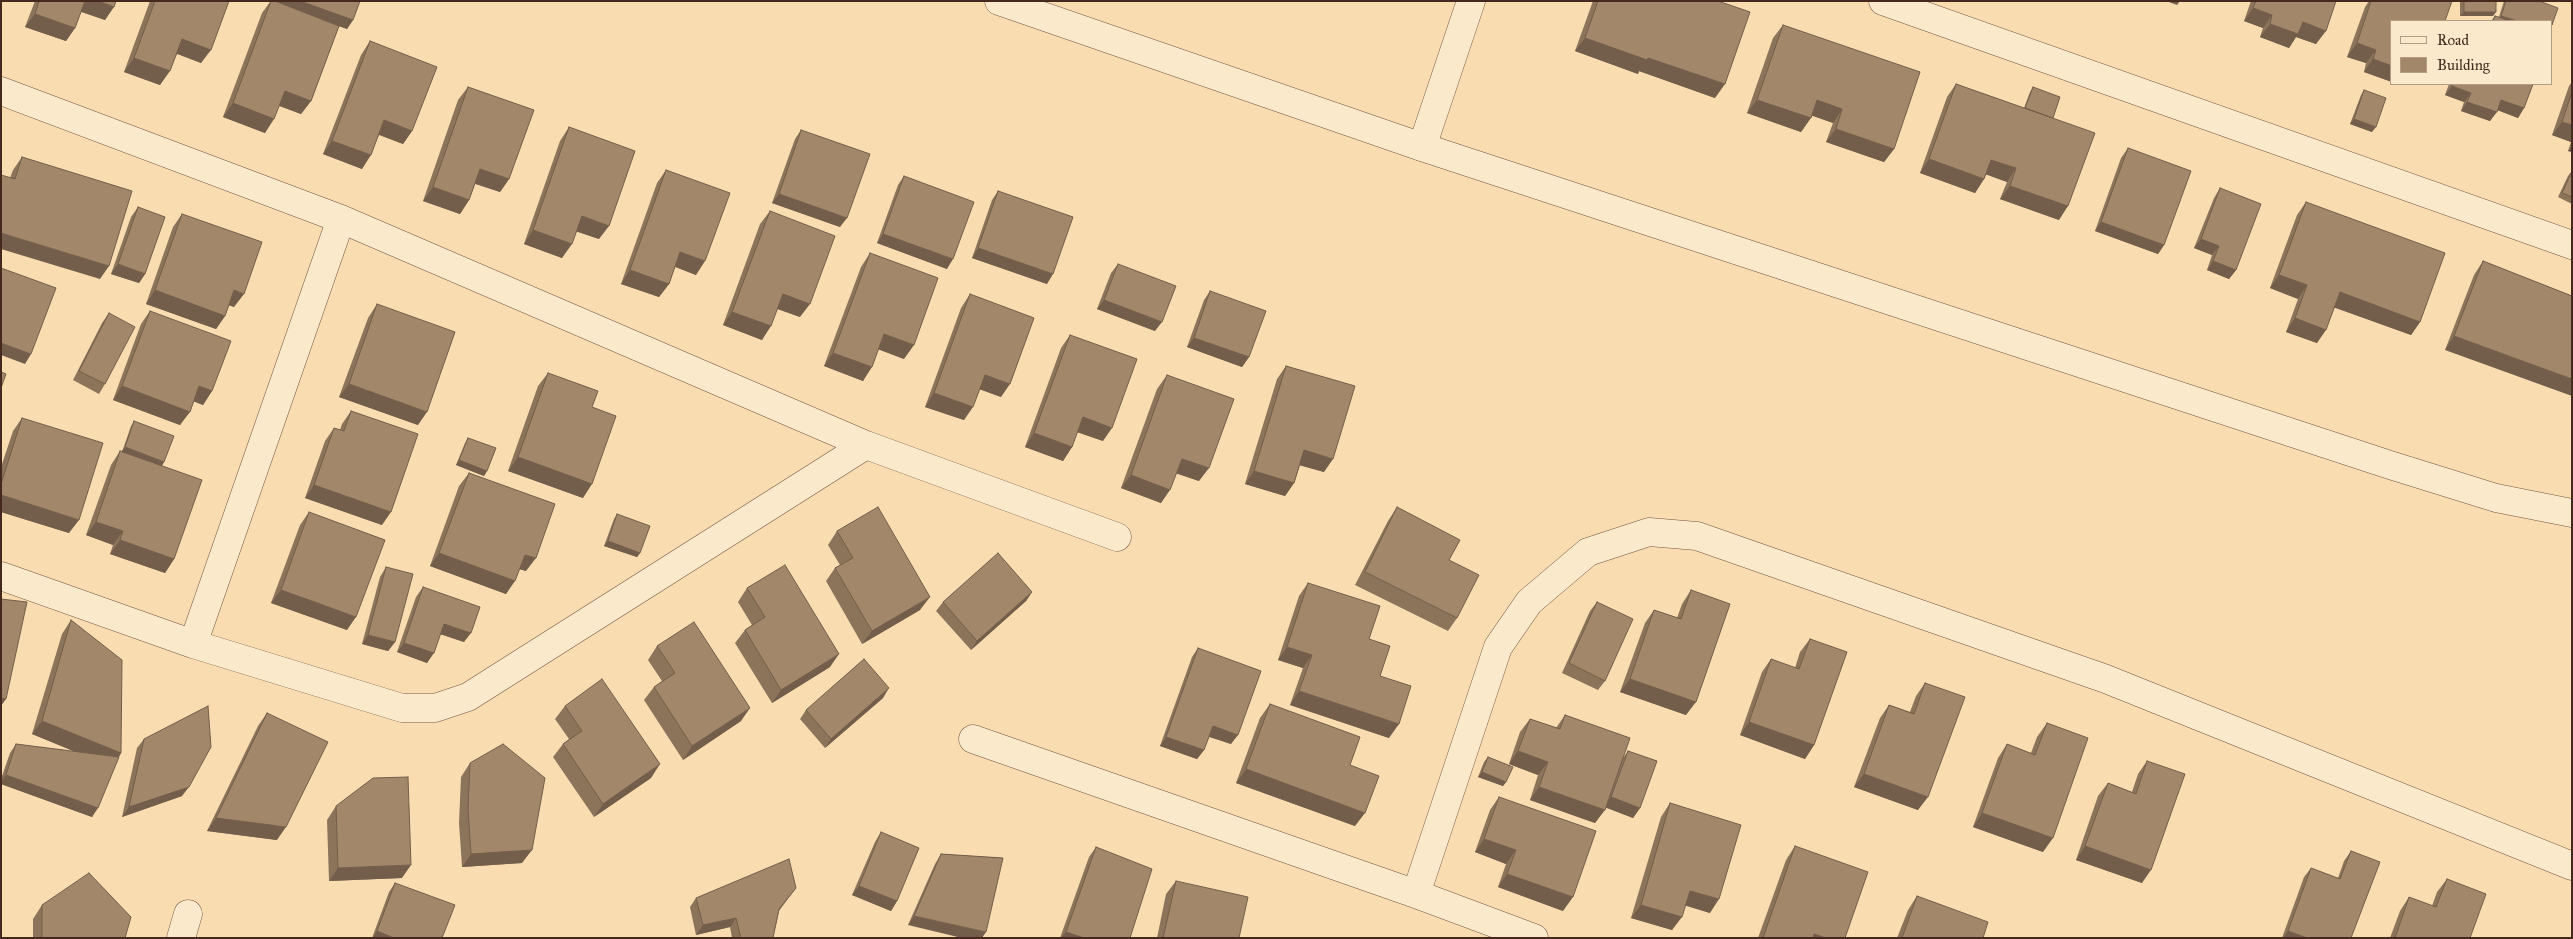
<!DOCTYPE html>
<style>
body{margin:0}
#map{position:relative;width:2573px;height:939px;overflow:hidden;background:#f9ddb1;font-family:"IM FELL Great Primer",serif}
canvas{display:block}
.frame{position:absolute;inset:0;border:2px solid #45291e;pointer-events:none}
.legend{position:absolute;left:2390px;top:20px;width:162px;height:65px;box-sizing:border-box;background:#fbe9cc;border:1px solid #b29c86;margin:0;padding:6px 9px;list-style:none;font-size:15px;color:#45291e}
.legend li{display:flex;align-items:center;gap:10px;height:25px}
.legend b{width:25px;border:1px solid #b29c86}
</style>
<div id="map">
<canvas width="2573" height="939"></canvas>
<div class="frame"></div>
<ul class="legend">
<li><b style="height:6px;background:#fbe9cc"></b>Road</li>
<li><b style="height:14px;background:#a3876a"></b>Building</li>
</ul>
</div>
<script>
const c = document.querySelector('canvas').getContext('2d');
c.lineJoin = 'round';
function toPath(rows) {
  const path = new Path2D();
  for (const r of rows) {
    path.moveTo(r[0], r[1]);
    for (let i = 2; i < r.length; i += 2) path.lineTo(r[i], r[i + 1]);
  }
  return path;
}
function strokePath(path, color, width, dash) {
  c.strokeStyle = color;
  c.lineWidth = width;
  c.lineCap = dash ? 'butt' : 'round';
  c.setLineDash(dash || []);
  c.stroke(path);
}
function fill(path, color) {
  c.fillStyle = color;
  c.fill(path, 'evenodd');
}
const minor = toPath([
 [1883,1,2572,245],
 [1,91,341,219,866,445,468,697,435,708,402,708,193,644,1,576],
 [1422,147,1471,1],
 [866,445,1117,537],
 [193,644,341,219],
 [973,739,1416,894,1534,938],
 [1416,894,1498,647,1529,602,1588,552,1649,532,1697,536,2106,679,2572,866],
 [181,938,188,914]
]);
const tertiary = toPath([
 [999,1,1422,147,2390,465,2496,498,2572,513]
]);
strokePath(minor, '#725643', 29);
strokePath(tertiary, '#725643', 29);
strokePath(minor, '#fbe9cc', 28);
strokePath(tertiary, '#fbe9cc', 28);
fill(toPath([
 [35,1,116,1,105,20,81,12,75,28,66,41,25,27],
 [150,1,229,1,201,63,177,54,160,85,124,72],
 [267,1,360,1,353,20,347,29,339,26,311,101,301,114,279,106,265,133,223,117,262,13,270,2],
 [1593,1,1718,1,1715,98,1639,71,1638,74,1575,51],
 [2251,1,2336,1,2316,44,2296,37,2289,48,2260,37,2263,28,2244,21],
 [2369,1,2452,1,2392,21,2392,82,2364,72,2366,63,2347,57,2365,7],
 [2460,1,2496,1,2493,16,2460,16],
 [2504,1,2539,1,2552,21,2491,21,2495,16,2499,17],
 [1783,25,1894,149,1884,162,1826,142,1833,123,1812,115,1801,132,1747,113,1773,38],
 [370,41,412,131,403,144,379,135,362,169,323,154,361,55],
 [2572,82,2572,152,2568,151,2571,142,2552,135,2569,86],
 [1956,84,2024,108,2030,92,2033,87,2053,118,2059,220,2000,199,2007,182,1986,174,1984,179,1975,193,1920,173,1947,97],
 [2449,84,2533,84,2524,108,2518,118,2497,110,2490,121,2461,111,2464,102,2445,95],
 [468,87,509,179,500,192,475,184,469,200,460,214,423,201,458,100],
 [2364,90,2372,132,2350,124,2361,95],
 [569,127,599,239,576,231,562,258,524,244,560,141],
 [801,130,840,227,772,203,795,139],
 [2128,148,2164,245,2158,254,2095,231,2121,158],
 [22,157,100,279,10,178,13,170],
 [666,170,696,275,675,267,669,284,659,297,621,284,657,183],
 [2572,171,2572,204,2558,197,2568,176],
 [904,176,947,269,877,243,898,185],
 [2220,188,2236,270,2229,279,2207,270,2212,255,2194,248,2214,198],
 [998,191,1047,284,972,258,992,200],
 [2306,202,2420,322,2411,335,2334,307,2317,343,2286,332,2298,299,2270,288,2297,215],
 [138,207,145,274,139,283,111,274,131,217],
 [770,211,800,317,777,309,762,340,723,325,760,224],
 [182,214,234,307,229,305,225,316,216,329,146,304,173,227],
 [870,253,904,359,878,349,863,381,824,366,861,267],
 [2483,261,2572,296,2445,350,2474,275],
 [1118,264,1155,331,1097,309,1111,273],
 [1210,291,1249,357,1242,367,1187,347,1204,300],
 [970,294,1001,397,980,389,964,420,925,407,961,308],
 [377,304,418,425,339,397,368,318],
 [150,311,212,391,203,405,194,401,180,425,113,400,141,324],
 [109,313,105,384,99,394,73,380,102,323],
 [1070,335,1103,441,1077,432,1072,447,1063,461,1025,447,1061,348],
 [1286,366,1324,472,1300,465,1294,483,1285,496,1245,484,1277,379],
 [548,373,592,407,583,498,508,471,538,386],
 [1167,375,1199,481,1176,473,1161,503,1121,488,1157,389],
 [351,411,382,525,305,498,325,441,334,428,340,430,342,424],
 [22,418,69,533,1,512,1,467,13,431],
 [134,421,164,462,162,466,174,559,165,573,110,554,113,545,86,535,111,465,120,451,122,452,131,426],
 [468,438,487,471,484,476,456,465,465,443],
 [469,473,526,571,519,569,506,594,430,566,459,486],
 [1397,507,1449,560,1457,618,1448,631,1355,585,1388,521],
 [309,512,347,630,271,603,300,525],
 [617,514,640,553,637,557,604,546,614,519],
 [837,531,920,610,862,644,826,581,835,568,840,565,828,545],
 [386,567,395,642,388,651,362,644,380,577],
 [1308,583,1369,639,1380,676,1389,738,1290,705,1303,668,1278,660,1299,596],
 [423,587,464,642,440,634,427,663,397,652,416,597],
 [747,588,830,667,772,703,735,643,745,630,752,625,738,602],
 [1691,590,1686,715,1620,692,1645,623,1654,610,1677,618,1682,604],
 [1032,592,1026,601,971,650,936,611,943,602],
 [1597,602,1605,681,1598,690,1562,673,1590,611],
 [71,620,121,753,119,757,92,817,1,784,1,779,10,753,16,744,76,752,32,734,62,634],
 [1810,639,1814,745,1805,759,1740,735,1762,672,1771,659,1795,668,1800,652],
 [657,646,741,721,683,760,644,700,654,687,662,681,648,660],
 [1198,648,1231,744,1209,736,1204,750,1197,759,1160,746,1192,657],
 [1925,683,1918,810,1854,787,1880,718,1889,705,1910,712,1916,696],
 [883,698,825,748,800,719,806,710],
 [1270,704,1350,765,1355,826,1236,783,1260,718],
 [565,706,651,778,594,817,553,757,563,744,569,739,555,719],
 [267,713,277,840,207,831,258,726],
 [1565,715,1623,758,1628,751,1640,808,1633,818,1606,807,1595,823,1530,800,1538,775,1509,764,1520,732,1530,719,1556,728],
 [2047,723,2043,852,1973,827,1998,758,2007,744,2031,753,2037,737],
 [144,739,182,796,122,817,137,748],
 [1488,757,1506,782,1503,786,1478,777,1484,762],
 [2147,761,2142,883,2076,860,2098,796,2108,783,2132,792,2138,774],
 [470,763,522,863,462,867,459,823,461,777],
 [1499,797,1563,911,1498,887,1506,864,1475,852,1490,810],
 [1670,803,1710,913,1685,905,1672,930,1631,918,1661,817],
 [336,806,402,878,329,881,327,820],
 [881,832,897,901,891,911,852,895,875,842],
 [1795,846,1845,938,1758,938,1786,860],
 [1096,847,1130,938,1060,938,1089,857],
 [2351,851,2351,938,2282,938,2304,877,2311,868,2338,878,2344,861],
 [941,854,1003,858,908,925,935,864],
 [2447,879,2470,938,2390,938,2400,911,2409,897,2432,906,2437,892],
 [1176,881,1239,938,1157,938,1166,894],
 [395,883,442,938,372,938,389,892],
 [796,888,779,911,773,938,732,938,730,927,696,935,690,907,696,898],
 [1917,896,1983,938,1897,938,1908,910],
 [42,905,125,938,33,938,33,919]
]), '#8c745b');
fill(toPath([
 [83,1,98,1,114,7,105,20,77,10],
 [271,1,300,1,353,20,347,29,270,3],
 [2166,1,2180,1,2177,5],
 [2253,8,2272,15,2263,28,2244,21],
 [2464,12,2496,12,2493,16,2460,16],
 [35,14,75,28,66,41,25,27],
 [2501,16,2517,21,2498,21],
 [2303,22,2326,31,2316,44,2296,37,2289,48,2260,37,2270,24],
 [1585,38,1648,58,1725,84,1715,98,1639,71,1638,74,1575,51],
 [182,39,211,50,201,63,173,52],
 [2357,43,2376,50,2366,63,2347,57],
 [134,58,170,71,160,85,124,72],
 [2373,59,2392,66,2392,82,2364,72],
 [2452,86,2471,93,2464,102,2445,95],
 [285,91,311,101,301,114,275,104],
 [1757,100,1811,118,1801,132,1747,113],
 [1817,100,1842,109,1833,123,1807,114],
 [2501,100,2524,108,2518,118,2495,109],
 [2467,102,2497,112,2490,121,2461,111],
 [233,103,274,119,265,133,223,117],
 [2354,119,2376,127,2372,132,2350,124],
 [384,120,412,131,403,144,375,133],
 [2562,122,2572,125,2571,142,2552,135],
 [1836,129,1894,149,1884,162,1826,142],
 [332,141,371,155,362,169,323,154],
 [2572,146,2572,152,2568,151],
 [1929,159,1984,179,1975,193,1920,173],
 [1991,160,2016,168,2007,182,1982,173],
 [480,169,509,179,500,192,471,182],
 [2010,186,2068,206,2059,220,2000,199],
 [433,187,469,200,460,214,423,201],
 [779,194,847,218,840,227,772,203],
 [582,216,609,226,599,239,572,230],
 [2101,222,2164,245,2158,254,2095,231],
 [533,230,572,244,562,258,524,244],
 [1,233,109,266,100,279,1,249],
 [883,234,953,259,947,269,877,243],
 [2201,239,2219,246,2212,255,2194,248],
 [978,248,1053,274,1047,284,972,258],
 [680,252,705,261,696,275,671,265],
 [2213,261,2236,270,2229,279,2207,270],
 [118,264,145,274,139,283,111,274],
 [630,270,669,284,659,297,621,284],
 [2279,275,2307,285,2298,299,2270,288],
 [155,290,225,316,216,329,146,304],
 [234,290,244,294,234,307,225,304],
 [2340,292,2420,322,2411,335,2330,306],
 [783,294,810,304,800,317,773,307],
 [1104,300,1162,322,1155,331,1097,309],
 [732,312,771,326,762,340,723,325],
 [2295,318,2326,330,2317,343,2286,332],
 [884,334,914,345,904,359,875,348],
 [2454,336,2572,379,2572,396,2445,350],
 [1194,338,1249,357,1242,367,1187,347],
 [1,343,31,354,25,364,1,355],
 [833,353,872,367,863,381,824,366],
 [985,375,1010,384,1001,397,976,388],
 [349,384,427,412,418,425,339,397],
 [122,386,190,412,180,425,113,400],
 [199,386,212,391,203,405,190,400],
 [934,393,973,407,964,420,925,407],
 [1083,417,1112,428,1103,441,1074,431],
 [1034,433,1072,447,1063,461,1025,447],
 [125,447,164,462,161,467,121,452],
 [1304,450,1333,459,1324,472,1295,464],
 [518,457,592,484,583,498,508,471],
 [1182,459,1209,468,1199,481,1172,472],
 [459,460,487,471,484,476,456,465],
 [1254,471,1294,483,1285,496,1245,484],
 [1131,475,1170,490,1161,503,1121,488],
 [314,485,391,512,382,525,305,498],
 [1,495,79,520,69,533,1,512],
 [96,522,123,531,113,545,86,535],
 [120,540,174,559,165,573,110,554],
 [608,541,640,553,637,557,604,546],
 [439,553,515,581,506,594,430,566],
 [525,555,536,558,526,571,516,568],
 [281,590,356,617,347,630,271,603],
 [1032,592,1026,601,971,650,977,641],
 [930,597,920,610,862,644,872,631],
 [444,624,471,633,464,642,437,633],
 [368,635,395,642,388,651,362,644],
 [404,643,434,653,427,663,397,652],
 [1287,647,1312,655,1303,668,1278,660],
 [839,654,830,667,772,703,781,690],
 [1630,679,1696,702,1686,715,1620,692],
 [889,688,883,698,825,748,831,739],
 [1299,691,1399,724,1389,738,1290,705],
 [1,698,6,699,1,706],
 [750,708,741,721,683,760,692,746],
 [42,721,121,753,112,767,32,734],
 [1749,722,1814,745,1805,759,1740,735],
 [1213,726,1238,735,1231,744,1206,736],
 [1166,737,1204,750,1197,759,1160,746],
 [1518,751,1548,762,1538,775,1509,764],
 [660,764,651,778,594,817,603,804],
 [1246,769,1365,813,1355,826,1236,783],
 [1482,772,1506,782,1503,786,1478,777],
 [1864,774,1928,797,1918,810,1854,787],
 [6,775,98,808,92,817,1,784,1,782],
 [189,787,182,796,122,817,129,807],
 [1539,787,1605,810,1595,823,1530,800],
 [1611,797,1640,808,1633,818,1604,807],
 [1982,813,2053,838,2043,852,1973,827],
 [216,818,286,827,277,840,207,831],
 [1484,839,1516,850,1506,864,1475,852],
 [2085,846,2151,870,2142,883,2076,860],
 [532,850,522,863,462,867,471,854],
 [411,865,402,878,329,881,338,868],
 [1507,874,1573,897,1563,911,1498,887],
 [859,886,897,901,891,911,852,895],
 [1690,891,1719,899,1710,913,1680,904],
 [1641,905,1682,917,1672,930,1631,918],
 [914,916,986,932,982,938,962,938,908,925],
 [736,918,730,927,696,935,703,925],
 [377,931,394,938,373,938],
 [2288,931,2307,938,2283,938],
 [1066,932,1084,938,1061,938],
 [1814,934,1826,938,1812,938]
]), '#725e4a');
const building = toPath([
 [39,1,85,1,75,28,35,14,39,1],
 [98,1,116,1,114,7,98,1],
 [155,1,229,1,211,50,182,39,170,71,134,58,155,1],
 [271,1,275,1,339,26,311,101,285,91,274,119,233,103,271,1],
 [300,1,360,1,353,20,300,1],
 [1598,1,1718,1,1750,12,1725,84,1648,58,1647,60,1585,38,1598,1],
 [2256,1,2336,1,2326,31,2303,22,2298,34,2270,24,2272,15,2253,8,2256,1],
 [2371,1,2452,1,2445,21,2392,21,2392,66,2373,59,2376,50,2357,43,2371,1],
 [2464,1,2496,1,2496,12,2464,12,2464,1],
 [2506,1,2539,1,2558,8,2552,25,2552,21,2517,21,2501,16,2506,1],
 [2495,16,2511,21,2493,21,2495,16],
 [1783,25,1920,72,1894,149,1836,129,1842,109,1817,100,1811,118,1757,100,1783,25],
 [370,41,437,67,412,131,384,120,371,155,332,141,370,41],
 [1956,84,2095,133,2068,206,2010,186,2016,168,1991,160,1984,179,1929,159,1956,84],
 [2453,84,2533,84,2524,108,2501,100,2497,112,2467,102,2471,93,2452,86,2453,84],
 [468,87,534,110,509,179,480,169,469,200,433,187,468,87],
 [2033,87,2060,97,2053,118,2025,108,2033,87],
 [2364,90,2386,98,2376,127,2354,119,2364,90],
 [2572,92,2572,125,2562,122,2572,92],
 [569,127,635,151,609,226,582,216,572,244,533,230,569,127],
 [801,130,870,154,847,218,779,194,801,130],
 [2128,148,2191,171,2164,245,2101,222,2128,148],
 [22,157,132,191,109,266,1,233,1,175,15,179,22,157],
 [666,170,730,193,705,261,680,252,669,284,630,270,666,170],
 [2572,171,2572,197,2562,193,2572,171],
 [904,176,974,202,953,259,883,234,904,176],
 [2220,188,2261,204,2236,270,2213,261,2219,246,2201,239,2220,188],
 [998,191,1073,217,1053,274,978,248,998,191],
 [2306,202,2445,253,2420,322,2340,292,2326,330,2295,318,2307,285,2279,275,2306,202],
 [138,207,165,217,145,274,118,264,138,207],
 [770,211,835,236,810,304,783,294,771,326,732,312,770,211],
 [182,214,262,242,244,294,234,290,225,316,155,290,182,214],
 [870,253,938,278,914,345,884,334,872,367,833,353,870,253],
 [2483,261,2572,296,2572,379,2454,336,2483,261],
 [1118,264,1176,286,1162,322,1104,300,1118,264],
 [1,268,56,288,31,354,1,343,1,268],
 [1210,291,1266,311,1249,357,1194,338,1210,291],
 [970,294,1034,318,1010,384,985,375,973,407,934,393,970,294],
 [377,304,455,332,427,412,349,384,377,304],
 [150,311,231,341,212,391,199,386,190,412,122,386,150,311],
 [109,313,135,327,105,384,79,371,109,313],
 [1070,335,1137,359,1112,428,1083,417,1072,447,1034,433,1070,335],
 [1286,366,1355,386,1333,459,1304,450,1294,483,1254,471,1286,366],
 [1,372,6,374,1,388,1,372],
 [548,373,598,391,592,407,616,416,592,484,518,457,548,373],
 [1167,375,1234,399,1209,468,1182,459,1170,490,1131,475,1167,375],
 [351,411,418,434,391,512,314,485,334,428,344,431,351,411],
 [22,418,103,443,79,520,1,495,1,484,22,418],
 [134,421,174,436,164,462,125,447,134,421],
 [468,438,496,448,487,471,459,460,468,438],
 [120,451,202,480,174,559,120,540,123,531,96,522,120,451],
 [469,473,555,504,536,558,525,555,515,581,439,553,469,473],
 [878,507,930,597,872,631,835,568,853,558,837,531,878,507],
 [1397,507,1460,540,1449,560,1479,575,1457,618,1365,572,1397,507],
 [309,512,385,540,356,617,281,590,309,512],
 [617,514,650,526,640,553,608,541,617,514],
 [998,553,1032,592,977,641,943,602,998,553],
 [785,565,839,654,781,690,745,630,765,617,747,588,785,565],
 [386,567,413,574,395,642,368,635,386,567],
 [1308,583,1380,606,1369,639,1390,646,1380,676,1411,686,1399,724,1299,691,1312,655,1287,647,1308,583],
 [423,587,480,607,471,633,444,624,434,653,404,643,423,587],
 [1691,590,1730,604,1696,702,1630,679,1654,610,1681,619,1691,590],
 [1,599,27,602,6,699,1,698,1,599],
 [1597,602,1633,619,1605,681,1569,663,1597,602],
 [71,620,122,660,121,753,42,721,71,620],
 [694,622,750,708,692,746,654,687,675,673,657,646,694,622],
 [1810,639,1847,652,1814,745,1749,722,1771,659,1799,669,1810,639],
 [1198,648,1261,671,1238,735,1213,726,1204,750,1166,737,1198,648],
 [864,659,889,688,831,739,806,710,864,659],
 [602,679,660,764,603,804,563,744,582,731,565,706,602,679],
 [1925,683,1965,697,1928,797,1864,774,1889,705,1914,714,1925,683],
 [1270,704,1360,737,1350,765,1379,776,1365,813,1246,769,1270,704],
 [208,706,211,747,189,787,129,807,144,739,208,706],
 [267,713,328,742,286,827,216,818,267,713],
 [1565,715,1630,738,1605,810,1539,787,1548,762,1518,751,1530,719,1560,729,1565,715],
 [2047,723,2088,738,2053,838,1982,813,2007,744,2035,755,2047,723],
 [16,744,119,757,98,808,6,775,16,744],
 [503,744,545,778,532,850,471,854,468,809,470,763,503,744],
 [1628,751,1657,761,1640,808,1611,797,1628,751],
 [1488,757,1513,767,1506,782,1482,772,1488,757],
 [2147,761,2185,774,2151,870,2085,846,2108,783,2136,794,2147,761],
 [408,777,411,865,338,868,336,806,373,778,408,777],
 [1499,797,1596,831,1573,897,1507,874,1516,850,1484,839,1499,797],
 [1670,803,1741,825,1719,899,1690,891,1682,917,1641,905,1670,803],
 [881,832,919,848,897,901,859,886,881,832],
 [1795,846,1868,872,1845,938,1826,938,1814,934,1813,938,1763,938,1795,846],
 [1096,847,1152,869,1130,938,1084,938,1066,932,1096,847],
 [2351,851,2380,862,2351,938,2307,938,2288,931,2311,868,2340,879,2351,851],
 [941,854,1003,858,986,932,914,916,941,854],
 [789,859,796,888,779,909,773,938,741,938,736,918,703,925,696,898,789,859],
 [89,873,131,917,125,938,42,938,42,905,89,873],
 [2447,879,2486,894,2470,938,2395,938,2409,897,2436,907,2447,879],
 [1176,881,1248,897,1239,938,1163,938,1176,881],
 [395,883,455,905,442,938,394,938,377,931,395,883],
 [1917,896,1988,922,1983,938,1902,938,1917,896]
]);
fill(building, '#a3876a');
strokePath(building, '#725e4a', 1);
</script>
